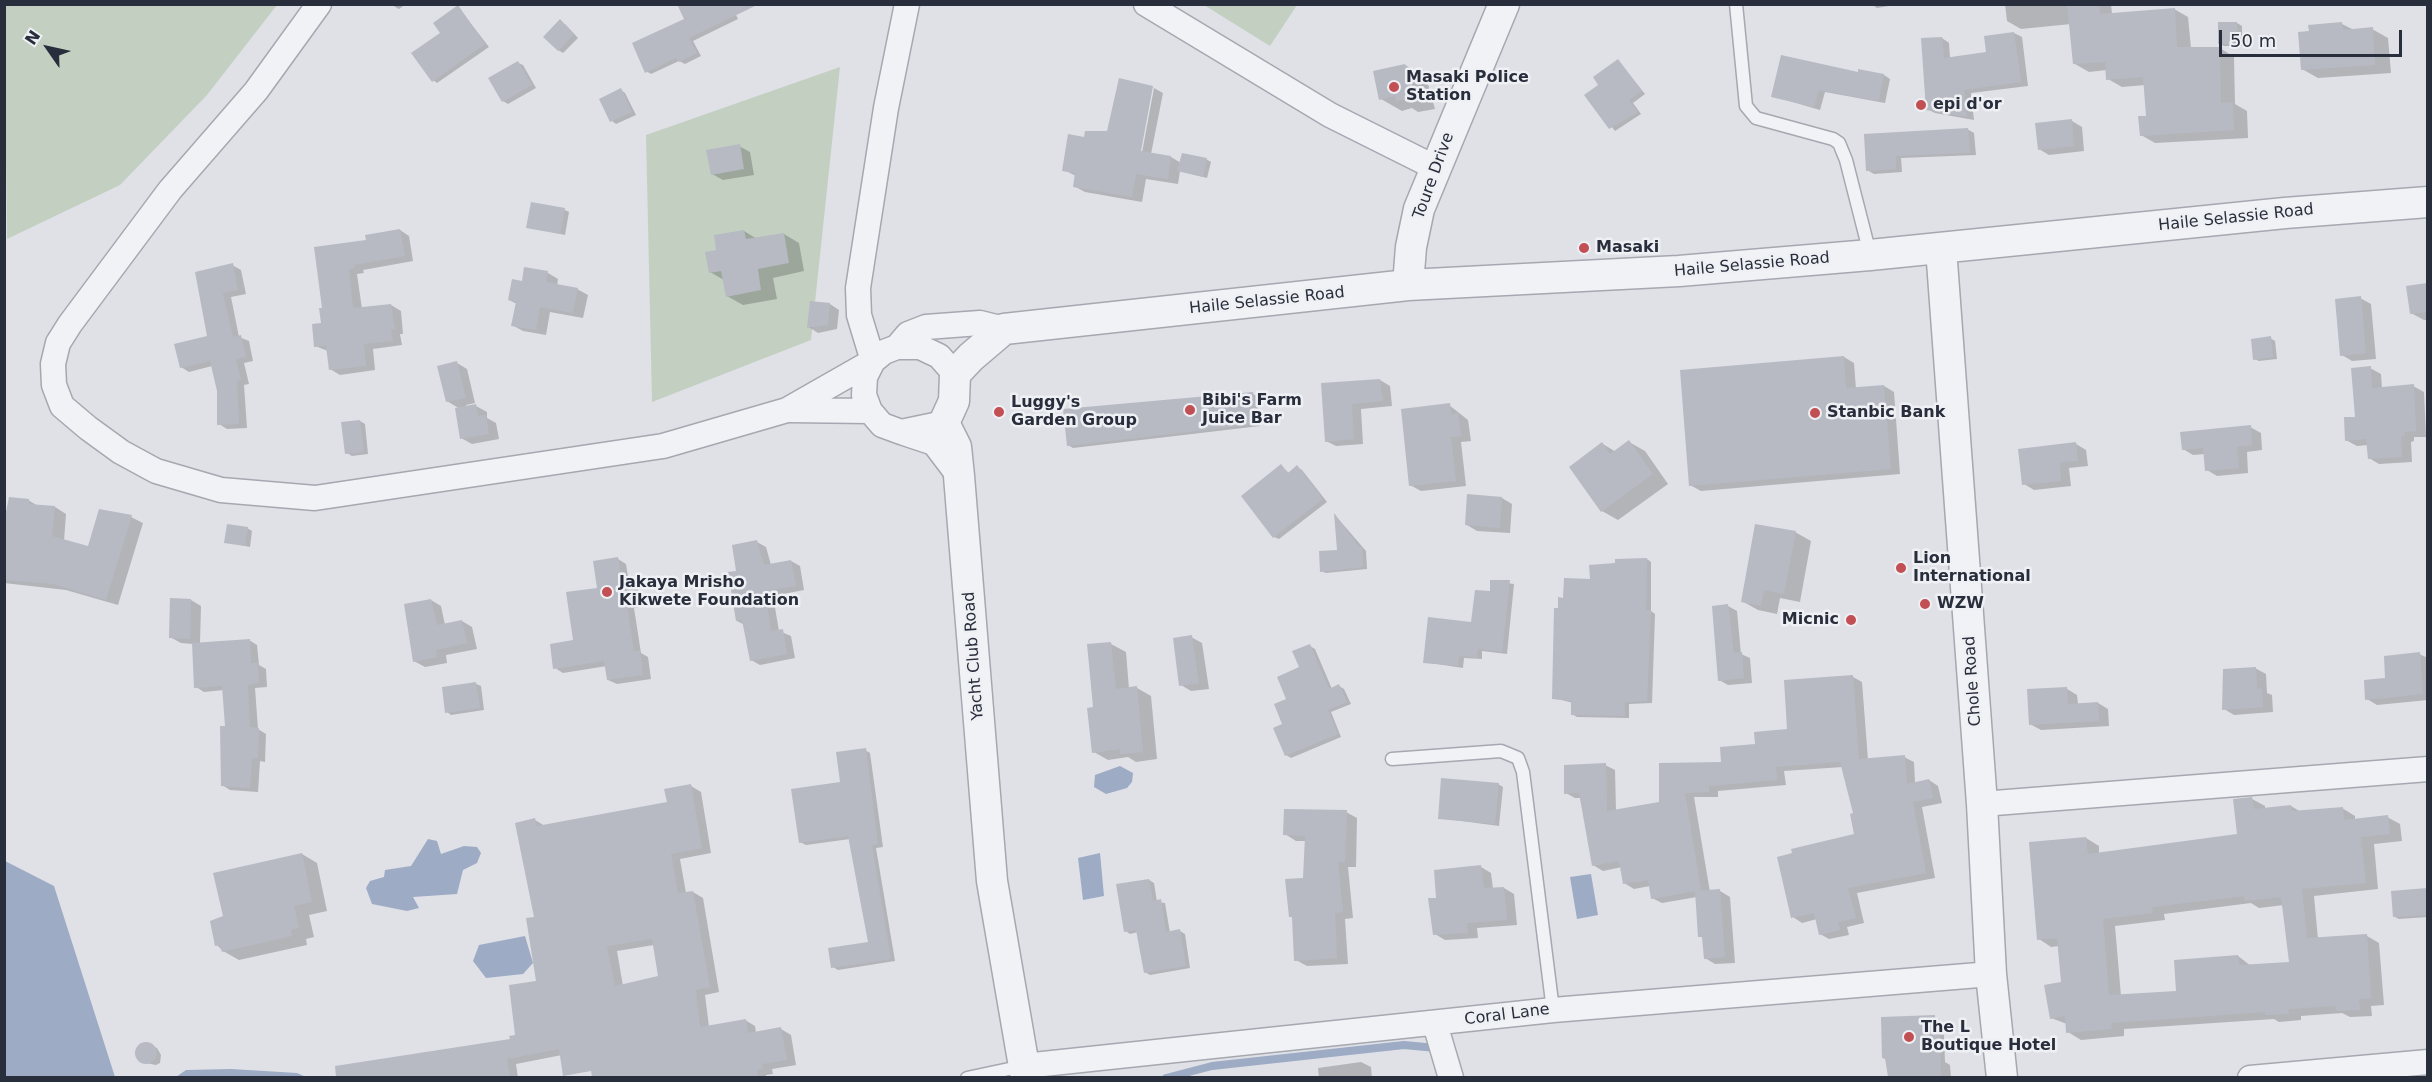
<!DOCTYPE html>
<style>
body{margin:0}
#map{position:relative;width:2432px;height:1082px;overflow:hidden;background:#dfe1e7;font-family:"DejaVu Sans",sans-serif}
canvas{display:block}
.frame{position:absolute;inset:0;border:6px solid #292e3c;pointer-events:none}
.north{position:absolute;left:18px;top:18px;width:60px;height:60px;-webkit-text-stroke:4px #eef0f4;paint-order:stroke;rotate:304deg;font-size:16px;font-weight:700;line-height:24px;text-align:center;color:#292e3c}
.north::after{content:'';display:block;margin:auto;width:21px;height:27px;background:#292e3c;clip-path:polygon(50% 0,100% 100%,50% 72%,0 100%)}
.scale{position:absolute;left:2219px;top:30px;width:183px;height:27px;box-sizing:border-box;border:3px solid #292e3c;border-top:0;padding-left:8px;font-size:18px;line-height:21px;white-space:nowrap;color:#292e3c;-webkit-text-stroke:4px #eef0f4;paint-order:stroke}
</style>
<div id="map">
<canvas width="2432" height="1082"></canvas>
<div class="frame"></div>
<div class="north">N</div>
<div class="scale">50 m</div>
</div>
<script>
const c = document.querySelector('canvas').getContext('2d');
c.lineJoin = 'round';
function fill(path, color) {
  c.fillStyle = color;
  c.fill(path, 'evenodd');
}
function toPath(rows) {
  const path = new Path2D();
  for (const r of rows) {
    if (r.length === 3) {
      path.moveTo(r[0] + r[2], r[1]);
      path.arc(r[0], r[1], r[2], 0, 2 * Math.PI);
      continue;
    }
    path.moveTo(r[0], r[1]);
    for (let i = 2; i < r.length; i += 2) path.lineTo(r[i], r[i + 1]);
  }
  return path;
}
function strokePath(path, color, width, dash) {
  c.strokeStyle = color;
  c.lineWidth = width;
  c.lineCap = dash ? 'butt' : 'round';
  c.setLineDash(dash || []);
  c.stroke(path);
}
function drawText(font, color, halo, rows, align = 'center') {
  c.font = font + ' "DejaVu Sans",sans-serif';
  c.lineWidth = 5;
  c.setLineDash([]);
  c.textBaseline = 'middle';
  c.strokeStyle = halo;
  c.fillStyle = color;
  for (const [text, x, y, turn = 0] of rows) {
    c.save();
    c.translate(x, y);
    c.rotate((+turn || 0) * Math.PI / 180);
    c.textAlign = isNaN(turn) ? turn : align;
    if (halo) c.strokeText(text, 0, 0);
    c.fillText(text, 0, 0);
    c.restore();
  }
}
fill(toPath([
 [4,5,5,4,277,5,207,95,120,185,7,239],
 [1204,5,1297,5,1270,46],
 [840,67,811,340,652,402,646,135]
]), '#c3d0c1');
fill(toPath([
 [1120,766,1133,773,1132,782,1127,788,1106,794,1094,787,1095,775],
 [428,839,437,841,441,854,464,846,477,847,481,853,477,863,463,870,457,894,413,897,419,908,407,911,372,904,366,888,370,881,384,877,385,870,411,866],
 [1100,853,1104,896,1083,900,1078,858],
 [5,861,54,886,115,1077,5,1077],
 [1591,874,1598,915,1577,919,1570,877],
 [525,936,533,963,523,974,486,978,473,961,479,945],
 [231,1069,297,1073,306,1077,176,1077,186,1070]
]), '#9dabc4');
fill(toPath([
 [390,4,406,4,399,9],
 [731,4,738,19,693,41,701,56,685,64,679,61,651,74,646,71],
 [1871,4,1900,4,1877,8],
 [2005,4,2111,4,2112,14,2174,9,2188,17,2191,48,2220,48,2234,57,2235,104,2247,111,2248,138,2155,143,2141,135,2147,117,2145,85,2122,87,2108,79,2107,70,2089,72,2075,64,2071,24,2021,29,2007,21],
 [458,7,489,47,437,83,433,80,442,33],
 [2237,23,2242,26,2242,46,2224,46,2220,44],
 [565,24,578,38,563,53,558,50],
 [2342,24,2354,30,2372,29,2388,38,2391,73,2318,78,2302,69],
 [2014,33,2022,37,2028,86,1971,93,1974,120,1935,113,1927,109,1942,38,1949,43,1950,58,1988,54],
 [1618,60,1645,94,1633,103,1641,114,1615,131,1586,95,1600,85],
 [518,63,523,65,536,88,508,104,503,101],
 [1405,65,1426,77,1435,109,1418,112,1412,108,1402,111,1381,99],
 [1859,74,1884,75,1890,79,1885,103,1825,92,1820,110,1772,96],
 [1120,80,1154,88,1151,88,1138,158,1141,158,1154,88,1163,93,1151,154,1171,157,1181,163,1183,154,1206,159,1211,162,1207,178,1180,171,1178,184,1146,179,1142,202,1085,192,1074,186,1076,176,1064,170,1069,136,1085,138,1086,133,1108,133],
 [621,90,625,93,636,115,616,124,612,121],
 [2072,121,2082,127,2084,151,2049,155,2039,149],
 [1967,129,1974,133,1976,155,1901,158,1902,172,1874,174,1867,170,1866,135],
 [739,146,750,152,754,175,723,180,712,174],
 [565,210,569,212,565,235,528,227],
 [400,230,409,236,413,261,363,270,364,273,357,274,362,309,391,305,401,311,403,334,400,334,402,345,373,349,375,370,340,375,330,369,328,351,315,346,323,324,324,309,315,249,367,241],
 [744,231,757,239,784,234,799,243,804,271,773,278,777,299,743,305,727,296,724,280,710,272,718,251],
 [232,265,241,270,246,294,231,297,239,337,249,341,253,361,244,363,249,384,244,385,247,428,227,429,219,424,218,390,212,366,189,372,181,367,209,337,197,273],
 [526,269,548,273,558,279,557,286,577,289,588,295,583,318,550,312,546,335,523,331,512,325,517,304,509,300,523,282],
 [2428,284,2428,320,2424,320,2411,313,2408,287],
 [2360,298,2371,304,2376,359,2352,361,2342,355],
 [830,304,839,310,837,329,818,333,809,327],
 [2270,338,2275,341,2277,359,2259,361,2254,359],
 [1844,357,1854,363,1856,389,1884,386,1894,392,1900,474,1701,491,1690,485],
 [457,363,467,369,475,403,466,405,467,408,476,406,487,412,487,418,496,423,499,439,472,444,461,438,460,409,447,401],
 [2370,368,2381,374,2382,389,2413,386,2424,392,2426,437,2414,437,2414,441,2411,442,2412,462,2379,464,2369,458,2368,445,2357,446,2346,440,2356,418],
 [1380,380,1390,386,1392,406,1361,409,1363,444,1336,446,1326,441,1323,384],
 [1253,394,1257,396,1260,426,1073,448,1068,445],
 [1449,405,1468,420,1471,441,1461,442,1466,486,1421,491,1410,485],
 [360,421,365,424,368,454,352,456,347,453],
 [2250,427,2261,433,2262,450,2247,452,2248,473,2217,476,2207,470,2205,454,2193,455,2183,449],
 [1629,442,1645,451,1668,484,1618,520,1602,511,1603,444,1616,452],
 [2076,444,2086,450,2088,466,2069,468,2071,486,2034,490,2024,484],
 [1281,466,1289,473,1297,467,1302,470,1327,502,1279,539,1274,537],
 [1502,498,1512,504,1510,533,1477,531,1467,525],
 [28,500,38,506,55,507,66,514,64,541,89,548,131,517,143,523,118,605,66,590,4,583,4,517,8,518],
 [1335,515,1366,551,1367,569,1326,573,1321,571,1339,551],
 [247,528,252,531,250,547,226,542],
 [1795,532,1811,541,1800,602,1780,598,1777,614,1758,610,1742,601],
 [757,542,766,547,771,565,791,561,800,566,804,590,773,596,779,631,791,636,795,658,760,665,751,660,745,625,737,621,738,572],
 [618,559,626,564,629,583,638,589,640,607,634,608,641,653,648,657,651,679,617,684,608,680,607,666,563,673,555,668,575,641,599,589],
 [1647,559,1651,562,1651,611,1655,614,1652,703,1629,704,1629,718,1577,717,1572,714,1573,703,1554,698,1560,609,1564,599,1591,580],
 [1492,581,1514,584,1507,654,1482,651,1482,659,1464,658,1463,668,1424,662,1472,623,1491,593],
 [191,600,201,606,200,644,249,640,257,645,259,665,266,669,267,687,255,688,258,729,266,734,265,762,260,761,258,792,230,790,222,785,226,728,224,690,204,692,196,687,193,644,181,643,170,637],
 [431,600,441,606,445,625,462,621,472,627,477,649,446,655,447,663,425,667,414,661],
 [1728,606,1737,611,1741,654,1750,658,1752,683,1728,685,1719,680],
 [1191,637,1202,643,1209,689,1191,691,1181,685],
 [1111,644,1126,652,1129,689,1137,688,1151,696,1157,759,1136,762,1128,757,1108,760,1094,752,1095,709],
 [1310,646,1315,649,1332,689,1339,686,1344,689,1351,704,1331,712,1341,737,1291,758,1286,755,1284,725],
 [2419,654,2428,658,2428,700,2377,705,2367,699],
 [2255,668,2266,674,2267,693,2272,695,2273,712,2234,715,2224,709],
 [1853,677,1862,682,1868,760,1904,757,1914,762,1915,783,1929,780,1938,786,1942,803,1922,807,1935,878,1857,893,1864,923,1847,927,1849,935,1829,939,1820,934,1817,919,1802,923,1793,917,1855,835,1854,814,1843,767,1784,771,1786,785,1718,791,1718,797,1694,797,1710,892,1720,891,1730,897,1735,963,1715,964,1705,958,1704,939,1700,936,1697,897,1662,903,1652,898,1650,886,1634,889,1624,883,1622,867,1603,871,1593,865,1581,798,1575,798,1566,793,1605,765,1615,770,1616,811,1661,803,1723,763,1789,730],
 [476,684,481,686,484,710,451,715,447,712],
 [2067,689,2077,695,2078,704,2098,703,2108,709,2109,726,2041,730,2030,724],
 [865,750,870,753,883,847,876,848,895,961,838,970,833,967,870,943,850,839,806,845,800,842],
 [1498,784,1503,787,1499,826,1439,818],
 [691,786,701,792,711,853,680,859,686,893,693,892,703,898,719,992,705,995,709,1027,745,1020,755,1026,756,1033,781,1029,791,1035,796,1065,772,1069,773,1074,766,1075,766,1078,625,1078,623,1065,562,1055,516,1064,518,1078,357,1078,355,1065,511,1040,517,1036,538,982,535,820,545,826,668,803],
 [654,945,660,977,623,986,617,951],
 [2252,799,2265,806,2265,809,2291,806,2301,812,2342,808,2355,816,2355,820,2387,817,2400,824,2402,841,2374,844,2378,889,2314,896,2318,939,2367,936,2379,943,2384,1005,2371,1006,2372,1016,2350,1017,2342,1013,2301,1016,2301,1020,2279,1022,2274,1019,2124,1029,2124,1036,2081,1040,2068,1032,2067,1024,2051,1018,2062,984,2059,946,2051,947,2039,939,2086,838,2099,846,2099,854,2238,836],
 [2251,903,2259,908,2284,905,2290,963,2251,966,2238,956,2177,992,2121,996,2115,926,2165,920,2164,914],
 [1346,812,1357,818,1356,867,1348,867,1353,918,1345,919,1348,964,1307,966,1296,960,1293,918,1290,916,1305,879,1306,841,1296,841,1285,834],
 [302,854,317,863,327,911,309,915,314,937,306,939,307,945,239,960,223,951,217,945,225,916],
 [1481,867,1491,873,1493,889,1504,888,1514,894,1517,925,1477,928,1478,938,1445,940,1435,934,1437,899],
 [1149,880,1154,883,1157,902,1165,903,1170,933,1180,931,1185,934,1190,968,1150,975,1145,972,1138,932,1130,934,1126,931],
 [2428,889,2428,917,2399,919,2395,917,2392,892],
 [1934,1017,1939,1019,1939,1032,1944,1035,1945,1062,1950,1065,1951,1078,1889,1078,1887,1060,1883,1058],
 [144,1044,157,1048,161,1055,160,1063,156,1065,141,1062,136,1055,138,1048],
 [1361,1062,1371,1067,1372,1078,1319,1078,1318,1068]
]), '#0003');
strokePath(toPath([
 [1166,1078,1212,1066,1404,1045,1436,1048]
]), '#9dabc4', 8);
fill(toPath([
 [677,4,759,4,689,38,697,53,679,62,676,58,645,73,632,43,684,19],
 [2067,4,2099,4,2100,14,2175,8,2177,47,2220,47,2221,103,2233,102,2234,130,2140,136,2138,116,2146,116,2143,77,2106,80,2105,62,2073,64],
 [458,5,485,44,432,82,411,53,440,33,433,23],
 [560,19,574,34,558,51,543,37],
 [2218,22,2237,22,2238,44,2218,44],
 [2342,22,2343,30,2373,27,2375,65,2301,70,2298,32,2309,31,2308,25],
 [2014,32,2021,82,1964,90,1967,117,1926,110,1921,38,1942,37,1944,58,1986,52,1984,36],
 [1781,55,1858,72,1858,69,1884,74,1879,101,1819,90,1814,107,1771,97],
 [1618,59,1642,91,1629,100,1638,112,1609,129,1584,95,1598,85,1593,77],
 [518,61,532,85,502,102,488,78],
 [1405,64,1415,97,1396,101,1395,96,1379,100,1373,71],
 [1119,78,1153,86,1141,151,1171,156,1168,179,1136,174,1132,197,1073,187,1075,173,1062,171,1068,134,1084,137,1085,131,1107,131],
 [621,88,632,112,610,122,599,99],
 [2072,119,2074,146,2038,150,2035,123],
 [1968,128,1970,153,1896,156,1896,169,1866,171,1864,134],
 [740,144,744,169,711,175,706,150],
 [1182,153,1207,158,1203,177,1177,171],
 [531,202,565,208,560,234,526,228],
 [400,229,405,256,354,265,355,268,349,269,353,308,391,304,395,329,391,329,393,341,364,344,366,366,329,370,326,346,314,347,312,324,321,323,319,308,322,308,314,247,366,240,365,235],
 [744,230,746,239,784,233,789,263,758,269,761,290,726,297,721,271,709,273,705,252,716,250,714,235],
 [233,263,238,290,223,293,233,337,241,335,246,357,236,359,241,380,237,381,239,424,217,425,217,391,210,361,180,368,174,344,207,336,195,272],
 [524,267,548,271,546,282,578,288,573,313,540,307,536,330,511,326,516,302,508,300,512,279,522,281],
 [2427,283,2427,312,2410,314,2406,286],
 [2361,296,2366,353,2340,356,2335,299],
 [810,301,830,303,828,325,807,328],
 [2271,336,2273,357,2253,360,2251,339],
 [1844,356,1846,388,1884,385,1891,469,1689,486,1680,370],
 [457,361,466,398,446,402,437,366],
 [2371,366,2372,388,2414,384,2416,431,2404,432,2405,436,2401,436,2402,457,2368,459,2366,439,2345,441,2344,417,2355,417,2351,368],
 [1380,379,1383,401,1352,404,1354,439,1325,442,1321,383],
 [1253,392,1256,424,1067,446,1063,409],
 [1450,403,1451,414,1458,413,1461,436,1451,437,1456,481,1409,486,1401,409],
 [476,404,478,416,486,415,489,434,460,439,455,408],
 [360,420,364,452,345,454,341,422],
 [2251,425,2252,445,2237,447,2239,468,2205,471,2203,448,2182,450,2180,432],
 [1629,440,1653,474,1601,512,1569,467,1602,442,1610,454],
 [2076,442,2078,461,2060,462,2061,481,2022,485,2018,449],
 [1281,464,1288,473,1297,465,1323,499,1273,538,1241,496],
 [1467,494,1502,497,1500,528,1465,525],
 [9,497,29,499,29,504,55,506,52,536,88,546,99,509,132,515,106,600,53,584,4,580,4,522],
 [1334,513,1359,547,1362,547,1363,567,1320,572,1319,551,1337,550],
 [227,524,248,527,245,546,224,543],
 [1755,524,1796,531,1784,594,1764,590,1761,606,1741,602],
 [757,540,764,565,791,560,796,586,765,591,771,631,783,629,787,654,750,661,742,620,736,621,728,572,736,571,732,545],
 [618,557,622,584,630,582,633,603,627,604,634,651,640,651,643,675,607,680,604,661,553,669,550,644,573,640,566,592,597,588,593,561],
 [1647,558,1646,610,1651,610,1647,701,1625,702,1625,716,1571,715,1571,701,1552,699,1554,608,1558,608,1558,597,1563,598,1564,578,1590,579,1589,565,1615,563,1615,559],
 [1490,580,1510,580,1502,652,1478,649,1477,658,1459,656,1458,666,1423,663,1428,617,1471,622,1475,590,1490,591],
 [170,598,191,599,190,639,169,638],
 [431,599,437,625,462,620,467,643,436,650,437,657,413,662,404,604],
 [1728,604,1734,653,1742,652,1744,678,1718,681,1712,606],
 [1192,635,1199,683,1179,686,1173,638],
 [250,639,251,663,258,663,259,683,248,685,250,727,259,728,258,758,252,758,250,788,221,786,220,726,225,726,222,686,194,688,192,643],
 [1111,642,1116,689,1137,686,1143,752,1120,754,1120,749,1092,753,1087,708,1093,707,1087,644],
 [1310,644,1329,689,1339,684,1347,702,1328,710,1338,734,1285,756,1273,728,1282,724,1274,704,1286,699,1277,677,1299,667,1292,651],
 [2420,652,2423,694,2365,700,2364,680,2385,678,2384,656],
 [2256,667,2257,689,2262,688,2263,707,2222,710,2223,669],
 [1853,675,1859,759,1905,755,1907,784,1929,779,1933,798,1913,802,1926,873,1848,888,1856,918,1838,922,1840,930,1819,935,1814,913,1791,918,1777,857,1792,853,1791,849,1854,834,1850,814,1853,813,1840,762,1776,767,1777,780,1709,786,1709,792,1685,793,1701,890,1651,899,1648,880,1623,884,1619,861,1592,866,1579,793,1564,794,1564,765,1606,763,1607,811,1659,802,1659,763,1721,762,1720,747,1755,744,1754,732,1787,729,1784,680],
 [476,682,480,708,445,713,442,687],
 [2067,687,2068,704,2098,702,2099,721,2029,725,2027,689],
 [866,748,878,844,872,845,891,959,831,968,828,948,868,942,848,836,799,843,791,789,840,782,836,752],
 [1441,778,1499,783,1495,824,1438,819],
 [691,784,702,848,671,854,678,893,693,891,710,987,696,990,700,1027,746,1019,748,1033,781,1027,787,1060,762,1064,763,1069,757,1070,758,1077,592,1077,591,1071,563,1076,559,1049,507,1059,510,1077,336,1077,335,1066,510,1039,509,1036,515,1035,509,985,536,981,526,918,534,917,515,823,535,818,537,826,667,802,664,789],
 [652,939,658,976,615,986,607,946],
 [2252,797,2254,809,2291,805,2292,811,2343,807,2344,820,2388,815,2390,834,2361,837,2366,883,2302,889,2307,938,2367,934,2371,998,2359,999,2360,1010,2336,1011,2335,1006,2288,1009,2289,1014,2265,1015,2265,1012,2111,1023,2112,1029,2066,1033,2065,1016,2050,1019,2044,985,2061,982,2057,938,2037,940,2029,842,2086,837,2088,854,2237,834,2233,799],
 [2244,896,2245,901,2281,897,2289,962,2239,965,2238,955,2174,960,2176,991,2109,995,2103,919,2153,913,2152,907],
 [1284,809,1347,810,1345,862,1338,862,1343,912,1335,913,1337,958,1294,961,1292,917,1289,917,1285,879,1303,878,1305,836,1283,835],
 [302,853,312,902,294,906,299,928,291,930,292,936,222,952,220,945,215,946,210,921,223,916,213,873],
 [1481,865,1484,888,1504,887,1507,920,1467,923,1468,933,1433,935,1428,898,1436,898,1434,870],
 [1149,879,1153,901,1161,899,1166,932,1180,929,1186,966,1144,973,1136,930,1124,932,1116,884],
 [2427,888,2427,915,2393,917,2391,891],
 [1720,889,1725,957,1704,959,1702,937,1698,937,1695,891],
 [1935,1015,1935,1031,1940,1030,1941,1077,1888,1077,1885,1058,1882,1058,1881,1017],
 [146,1053,11]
]), '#b7bac3');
const service = toPath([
 [1736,4,1746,106,1756,118,1833,139,1839,143,1846,160,1870,254],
 [1392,759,1501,751,1518,758,1523,772,1553,1010],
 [967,1078,1023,1066]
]);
const minor = toPath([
 [319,4,256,91,170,190,70,324,58,343,53,364,54,385,62,406,88,428,121,452,156,471,221,490,315,498,663,446,787,410,873,361,859,315,858,288,886,108,907,4],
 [1146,4,1330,115,1436,168],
 [897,347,908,334,926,327,980,323,1004,329],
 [790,410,870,411],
 [944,423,901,432,882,425,870,411,864,395,865,377,873,361,884,352,897,347,920,347,939,356,955,374],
 [904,433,934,443,959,476],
 [1982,804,2428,769],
 [1435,1024,1451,1078],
 [1024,1066,1553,1010,1991,974],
 [2250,1078,2428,1062]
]);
const tertiary = toPath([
 [1941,248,1982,804,1991,974,2002,1078],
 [1408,285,1411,247,1419,209,1504,4],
 [1026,1078,992,881,959,476,956,447,944,423,954,401,955,374,971,357,1004,329,1408,285,1679,271,1870,255,2285,213,2428,202]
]);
strokePath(service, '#a5a8b0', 15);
strokePath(minor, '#a5a8b0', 27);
strokePath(tertiary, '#a5a8b0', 33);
strokePath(service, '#f1f2f5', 12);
strokePath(minor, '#f1f2f5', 24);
strokePath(tertiary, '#f1f2f5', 30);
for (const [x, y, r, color] of [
 [1394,87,6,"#c14f53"],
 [1921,105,6,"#c14f53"],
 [1584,248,6,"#c14f53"],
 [1190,410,6,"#c14f53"],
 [999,412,6,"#c14f53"],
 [1815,413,6,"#c14f53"],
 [1901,568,6,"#c14f53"],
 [607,592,6,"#c14f53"],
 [1925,604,6,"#c14f53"],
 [1851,620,6,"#c14f53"],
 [1909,1037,6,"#c14f53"]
]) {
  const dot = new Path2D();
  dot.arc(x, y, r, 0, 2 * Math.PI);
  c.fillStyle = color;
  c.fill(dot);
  strokePath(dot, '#eef0f4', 2);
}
drawText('bold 16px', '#292e3c', '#eef0f4', [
 ["Masaki Police",1406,78],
 ["Station",1406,96],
 ["epi d'or",1933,105],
 ["Masaki",1596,248],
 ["Bibi's Farm",1202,401],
 ["Juice Bar",1202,419],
 ["Luggy's",1011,403],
 ["Garden Group",1011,421],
 ["Stanbic Bank",1827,413],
 ["Lion",1913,559],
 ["International",1913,577],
 ["Jakaya Mrisho",619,583],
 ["Kikwete Foundation",619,601],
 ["WZW",1937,604],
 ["Micnic",1839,620,"right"],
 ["The L",1921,1028],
 ["Boutique Hotel",1921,1046]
], 'left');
drawText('16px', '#292e3c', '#eef0f4', [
 ["Toure Drive",1434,176,-70],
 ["Haile Selassie Road",2236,218,-6],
 ["Haile Selassie Road",1752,265,-5],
 ["Haile Selassie Road",1267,301,-6],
 ["Yacht Club Road",974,656,-94],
 ["Chole Road",1973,681,-94],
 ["Coral Lane",1507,1015,-7]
]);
</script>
